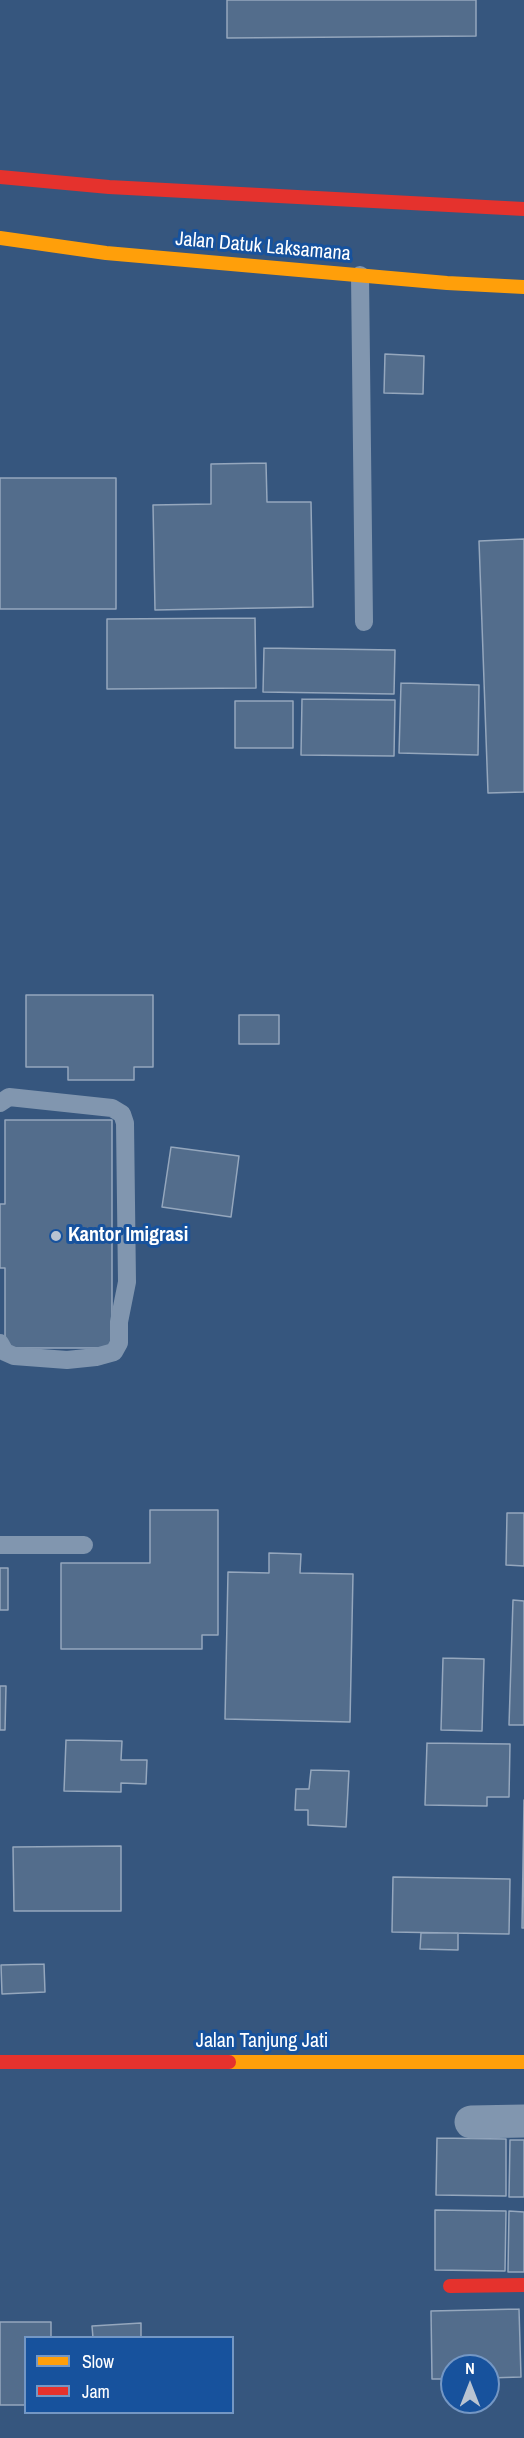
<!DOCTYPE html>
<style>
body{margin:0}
#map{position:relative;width:524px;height:2438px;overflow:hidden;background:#36567e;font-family:"Archivo Narrow",sans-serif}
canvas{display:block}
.legend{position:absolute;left:24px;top:2336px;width:210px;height:78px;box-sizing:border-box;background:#17529d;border:2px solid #7497c4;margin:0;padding:8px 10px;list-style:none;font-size:18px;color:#fff}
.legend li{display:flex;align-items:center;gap:12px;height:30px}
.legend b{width:30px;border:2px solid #7497c4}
.north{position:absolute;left:440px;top:2354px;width:60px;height:60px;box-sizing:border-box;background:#17529d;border:2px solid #7497c4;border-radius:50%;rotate:0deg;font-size:16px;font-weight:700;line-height:24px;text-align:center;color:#fff}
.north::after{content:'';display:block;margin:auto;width:21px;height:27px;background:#b9c4d2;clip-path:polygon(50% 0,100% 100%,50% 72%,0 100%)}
</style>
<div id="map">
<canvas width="524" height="2438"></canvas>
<ul class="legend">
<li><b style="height:8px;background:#ff9f0a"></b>Slow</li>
<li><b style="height:8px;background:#e5322d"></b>Jam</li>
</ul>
<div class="north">N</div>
</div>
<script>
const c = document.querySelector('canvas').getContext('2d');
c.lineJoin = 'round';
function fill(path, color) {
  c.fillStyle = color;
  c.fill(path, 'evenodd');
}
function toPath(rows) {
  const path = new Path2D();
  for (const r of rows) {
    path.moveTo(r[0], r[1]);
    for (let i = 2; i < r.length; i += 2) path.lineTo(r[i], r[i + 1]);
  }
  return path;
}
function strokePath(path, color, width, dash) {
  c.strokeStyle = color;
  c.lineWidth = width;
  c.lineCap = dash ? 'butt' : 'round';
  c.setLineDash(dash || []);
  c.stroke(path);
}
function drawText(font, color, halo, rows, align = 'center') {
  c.font = font + ' "Archivo Narrow",sans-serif';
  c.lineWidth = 6;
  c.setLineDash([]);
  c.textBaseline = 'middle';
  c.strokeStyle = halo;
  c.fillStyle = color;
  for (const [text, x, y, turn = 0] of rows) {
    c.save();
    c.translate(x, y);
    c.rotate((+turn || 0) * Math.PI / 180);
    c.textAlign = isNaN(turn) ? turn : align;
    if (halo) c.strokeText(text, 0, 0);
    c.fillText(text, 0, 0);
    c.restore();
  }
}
const building = toPath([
 [227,0,476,0,476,36,227,38,227,0],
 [385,354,424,356,423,394,384,393,385,354],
 [266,463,267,502,311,502,313,607,155,610,153,505,211,504,211,464,266,463],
 [0,478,116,478,116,609,0,609,0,478],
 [524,539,524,792,488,793,479,541,524,539],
 [255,618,256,688,107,689,107,619,255,618],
 [264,648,395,650,394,694,263,692,264,648],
 [401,683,479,685,478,755,399,753,401,683],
 [302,699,395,700,394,756,301,755,302,699],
 [235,701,293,701,293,748,235,748,235,701],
 [26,995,153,995,153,1067,134,1067,134,1080,68,1080,68,1067,26,1067,26,995],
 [239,1015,279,1015,279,1044,239,1044,239,1015],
 [5,1120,112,1120,112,1348,5,1348,5,1268,0,1268,0,1204,5,1204,5,1120],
 [171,1147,239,1156,231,1217,162,1207,171,1147],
 [150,1510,218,1510,218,1635,202,1635,202,1649,61,1649,61,1563,150,1563,150,1510],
 [507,1513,524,1513,524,1566,506,1565,507,1513],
 [269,1553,301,1554,300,1573,353,1574,350,1722,225,1719,228,1572,269,1573,269,1553],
 [0,1568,8,1568,8,1610,0,1610,0,1568],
 [513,1600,524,1601,524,1725,509,1725,513,1600],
 [443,1658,484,1659,482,1731,441,1730,443,1658],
 [0,1686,6,1686,5,1730,0,1730,0,1686],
 [66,1740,122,1741,121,1760,147,1760,146,1784,121,1783,121,1792,64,1791,66,1740],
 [427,1743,510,1744,509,1797,487,1797,487,1806,425,1805,427,1743],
 [311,1770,349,1771,346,1827,308,1825,308,1810,295,1810,296,1789,309,1789,311,1770],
 [524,1800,524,1928,522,1928,524,1800],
 [121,1846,121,1911,14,1911,13,1847,121,1846],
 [393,1877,510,1879,509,1934,392,1932,393,1877],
 [421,1933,458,1933,458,1950,420,1949,421,1933],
 [44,1964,45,1992,2,1994,1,1965,44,1964],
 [437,2138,506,2139,506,2196,436,2195,437,2138],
 [510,2140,524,2140,524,2197,509,2197,510,2140],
 [435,2210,506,2211,505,2271,435,2270,435,2210],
 [509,2211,524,2212,524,2272,508,2272,509,2211],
 [519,2309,521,2377,488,2378,488,2366,452,2366,452,2379,432,2379,431,2311,519,2309],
 [0,2322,51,2322,51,2338,26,2338,26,2405,0,2405,0,2322],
 [141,2323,141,2338,93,2338,92,2326,141,2323]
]);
fill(building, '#536d8c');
strokePath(building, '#95a7bd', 1.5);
strokePath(toPath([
 [360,275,364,622],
 [0,1103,9,1097,112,1108,122,1114,125,1123,127,1282,119,1322,119,1343,114,1352,96,1357,67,1360,14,1356,5,1352,0,1343],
 [0,1545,84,1545]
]), '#8196af', 18);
strokePath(toPath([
 [471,2122,524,2121]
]), '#8196af', 33);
strokePath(toPath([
 [0,238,106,253,447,283,524,287],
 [229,2062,524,2062]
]), '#ff9f0a', 14);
strokePath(toPath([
 [0,177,109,187,524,209],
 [0,2062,229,2062],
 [450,2286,524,2285]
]), '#e5322d', 14);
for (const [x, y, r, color] of [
 [56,1236,6,"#b9c4d2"]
]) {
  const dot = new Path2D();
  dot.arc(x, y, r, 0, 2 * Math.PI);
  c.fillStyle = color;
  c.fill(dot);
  strokePath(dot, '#17529d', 2);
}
drawText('20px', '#fff', '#17529d', [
 ["Jalan Datuk Laksamana",263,247,5],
 ["Jalan Tanjung Jati",262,2042]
]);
drawText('bold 20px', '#fff', '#17529d', [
 ["Kantor Imigrasi",68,1236]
], 'left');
</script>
